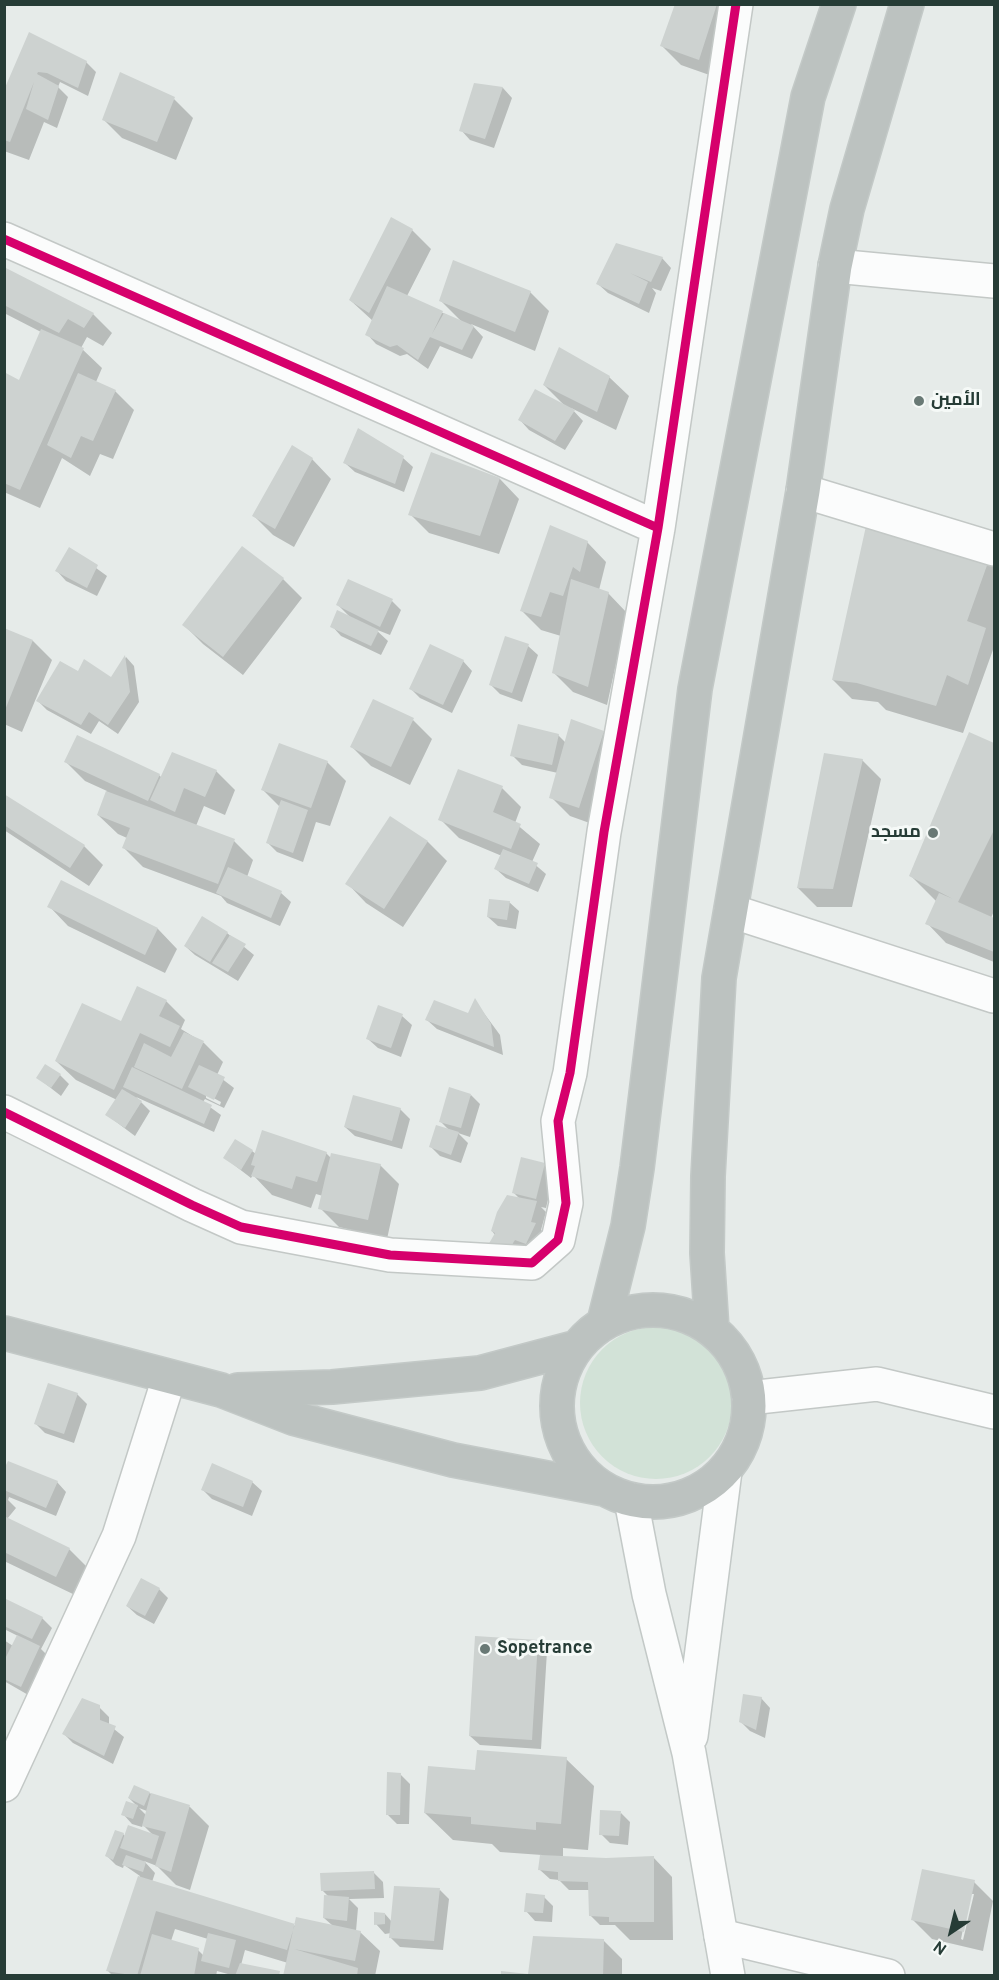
<!DOCTYPE html>
<meta charset="utf-8">
<style>
body{margin:0}
#map{position:relative;width:999px;height:1980px;overflow:hidden;background:#e6ebe9;font-family:Overpass,sans-serif}
canvas{display:block}
.frame{position:absolute;inset:0;border:6px solid #263c36;pointer-events:none}
.north{position:absolute;left:921px;top:1902px;width:60px;height:60px;-webkit-text-stroke:4px #f5f9f7;paint-order:stroke;rotate:215deg;font-size:16px;font-weight:700;line-height:24px;text-align:center;color:#263c36}
.north::after{content:'';display:block;margin:auto;width:21px;height:27px;background:#263c36;clip-path:polygon(50% 0,100% 100%,50% 72%,0 100%)}
</style>
<div id="map">
<canvas width="999" height="1980"></canvas>
<div class="frame"></div>
<div class="north">N</div>
</div>
<script>
const c = document.querySelector('canvas').getContext('2d');
c.lineJoin = 'round';
function fill(path, color) {
  c.fillStyle = color;
  c.fill(path, 'evenodd');
}
function toPath(rows) {
  const path = new Path2D();
  for (const r of rows) {
    if (r.length === 3) {
      path.moveTo(r[0] + r[2], r[1]);
      path.arc(r[0], r[1], r[2], 0, 2 * Math.PI);
      continue;
    }
    path.moveTo(r[0], r[1]);
    for (let i = 2; i < r.length; i += 2) path.lineTo(r[i], r[i + 1]);
  }
  return path;
}
function strokePath(path, color, width, dash) {
  c.strokeStyle = color;
  c.lineWidth = width;
  c.lineCap = dash ? 'butt' : 'round';
  c.setLineDash(dash || []);
  c.stroke(path);
}
function drawText(font, color, halo, rows, align = 'center') {
  c.font = font + ' Overpass,Cairo,sans-serif';
  c.lineWidth = 6;
  c.setLineDash([]);
  c.textBaseline = 'middle';
  c.strokeStyle = halo;
  c.fillStyle = color;
  for (const [text, x, y, turn = 0] of rows) {
    c.save();
    c.translate(x, y);
    c.rotate((+turn || 0) * Math.PI / 180);
    c.textAlign = isNaN(turn) ? turn : align;
    if (halo) c.strokeText(text, 0, 0);
    c.fillText(text, 0, 0);
    c.restore();
  }
}
fill(toPath([
 [656,1403,76]
]), '#d2e2d7');
fill(toPath([
 [676,4,739,4,718,78,681,65,662,46],
 [29,34,86,62,96,72,88,96,60,82,58,87,68,97,57,128,44,122,29,160,4,151,4,94],
 [475,85,503,88,512,98,494,148,470,140,461,130],
 [174,99,193,118,176,160,122,138,103,119],
 [412,230,431,249,407,296,462,322,441,301,530,292,549,311,535,351,471,324,483,337,472,359,440,346,428,369,407,354,400,356,376,344,367,334,373,321,350,300],
 [662,258,671,268,661,291,652,288,656,293,649,313,608,293,598,284],
 [4,269,93,314,112,333,103,346,87,337,81,348,102,368,96,382,115,391,134,410,113,459,100,454,90,476,62,458,40,508,4,492,4,373,19,382,41,332,4,313],
 [609,377,629,396,616,430,571,408,583,421,565,450,529,430,520,420,565,406,544,385],
 [431,454,500,479,519,499,499,554,429,533,410,514],
 [403,458,413,467,404,492,355,472,345,463],
 [312,459,331,479,294,547,273,535,254,516],
 [867,528,994,563,994,647,963,733,886,710,878,702,852,699,833,680],
 [587,542,606,562,599,590,608,593,627,613,607,705,573,692,554,673,561,636,541,630,522,611],
 [70,549,107,576,97,596,66,581,57,571],
 [283,579,302,598,243,675,203,644,184,625],
 [392,601,401,610,390,635,375,629,388,641,381,655,341,636,332,626,351,618,338,605],
 [4,630,33,641,52,660,22,732,4,724],
 [528,646,538,655,522,702,500,694,491,685],
 [126,657,134,666,139,702,118,734,99,721,91,734,47,710,38,701,79,673,111,679],
 [463,661,472,671,452,713,420,698,411,689],
 [413,720,432,739,410,785,371,766,352,747],
 [603,732,622,751,598,826,570,816,551,797,558,773,522,765,512,755,558,735,566,743],
 [970,734,994,745,994,911,991,918,994,919,994,962,946,943,927,923,937,902,910,875],
 [862,760,881,779,852,907,817,907,798,888],
 [66,762,159,775,162,778,216,771,235,790,225,815,204,806,196,826,234,841,253,860,247,877,281,893,291,902,280,926,227,903,221,896,143,867,124,848,127,838,118,834,98,815,107,791,85,781],
 [327,762,346,781,330,826,316,822,303,862,277,852,268,843,280,807,263,790],
 [502,788,521,807,515,823,540,844,532,862,546,874,538,892,506,878,496,869,502,856,459,838,440,819],
 [4,795,84,846,103,865,89,886,4,830],
 [390,818,428,842,447,861,403,927,366,903,347,883],
 [61,882,158,929,177,949,165,973,68,926,49,906],
 [509,902,519,911,516,929,498,926,488,917],
 [203,918,227,933,254,955,238,981,195,955,185,946],
 [166,1001,185,1020,181,1029,204,1043,223,1062,217,1075,234,1088,224,1108,205,1099,203,1102,221,1115,214,1132,136,1097,150,1111,135,1136,107,1115,117,1100,76,1080,56,1061],
 [206,1094,221,1102,220,1105,206,1098],
 [475,1001,500,1035,503,1055,437,1029,427,1020,469,1014],
 [402,1016,412,1025,401,1057,378,1048,368,1039],
 [60,1075,69,1084,61,1096,38,1078],
 [471,1095,480,1104,470,1137,458,1133,468,1143,461,1163,440,1156,431,1147,450,1131,440,1121],
 [400,1109,410,1119,402,1149,355,1136,345,1127],
 [252,1151,256,1154,326,1153,331,1158,380,1165,399,1184,387,1239,339,1227,320,1208,323,1196,316,1194,311,1208,272,1195,253,1175,251,1178,225,1158],
 [545,1165,554,1174,546,1208,541,1207,546,1212,541,1230,544,1233,516,1263,492,1231,520,1199,513,1192],
 [77,1394,87,1404,74,1443,45,1433,36,1424],
 [4,1467,57,1482,66,1492,56,1516,9,1497,8,1500,16,1508,7,1519,69,1549,88,1568,75,1595,4,1561],
 [252,1482,262,1491,252,1516,212,1499,203,1490],
 [159,1589,168,1598,154,1624,137,1615,127,1606],
 [4,1600,42,1618,52,1628,41,1649,49,1657,30,1696,4,1681,4,1640,13,1646,18,1636,4,1629],
 [538,1641,547,1651,541,1749,480,1745,470,1736],
 [761,1698,770,1708,765,1738,750,1731,741,1722],
 [99,1707,109,1717,109,1725,124,1737,113,1764,73,1743,64,1734],
 [566,1759,594,1786,588,1850,563,1848,563,1858,606,1860,653,1857,672,1877,673,1940,630,1940,615,1925,600,1925,590,1915,589,1890,569,1890,559,1880,550,1879,540,1870,542,1855,500,1852,492,1844,453,1840,425,1813,477,1772],
 [400,1774,410,1784,409,1824,397,1824,387,1814],
 [149,1793,190,1807,209,1826,190,1890,176,1885,157,1866,144,1861,155,1873,152,1882,296,1926,333,1926,324,1918,329,1897,322,1890,374,1873,383,1882,384,1898,349,1899,358,1908,356,1931,360,1932,380,1951,375,1976,285,1976,288,1963,245,1950,241,1965,282,1976,235,1976,217,1971,216,1976,113,1976,108,1971,140,1876,124,1865,123,1868,116,1865,107,1856,123,1834,126,1837,154,1836,143,1825,142,1827,132,1824,123,1814,127,1803,138,1807,129,1798],
 [139,1808,147,1811,146,1815],
 [175,1929,208,1939,204,1956,198,1950,171,1941],
 [621,1813,630,1822,628,1845,610,1843,601,1834],
 [974,1882,993,1901,983,1951,932,1939,913,1920],
 [970,1894,974,1894,963,1940,961,1939],
 [440,1890,449,1899,443,1950,400,1947,390,1937,391,1933,385,1934,376,1924,385,1914,392,1922],
 [544,1897,553,1906,552,1922,535,1921,526,1911],
 [603,1940,622,1959,622,1976,529,1976]
]), '#0003');
fill(toPath([
 [675,4,717,4,699,60,660,46],
 [29,32,87,61,78,88,47,73,38,72,37,74,59,86,48,120,26,109,34,82,10,142,4,140,4,90],
 [120,72,175,97,157,142,102,120],
 [474,83,503,87,485,139,459,131],
 [391,217,413,229,369,313,349,300],
 [616,243,663,257,651,282,630,273,648,282,639,304,596,284],
 [453,260,531,291,515,332,439,301],
 [4,267,94,313,84,328,68,319,59,333,4,305],
 [387,286,443,311,432,334,444,313,474,326,462,350,430,337,418,360,397,345,390,347,365,335],
 [41,329,84,348,20,490,4,483,4,372,19,380],
 [559,347,610,376,597,412,543,385],
 [78,373,116,390,93,441,81,436,71,458,47,445],
 [535,389,575,410,555,441,518,420],
 [358,428,404,456,395,484,343,463],
 [292,445,313,458,275,529,252,516],
 [431,452,500,478,480,536,408,515],
 [550,525,588,541,580,572,573,567,563,596,550,592,541,617,520,611],
 [866,526,990,557,967,621,986,628,968,685,947,675,936,706,857,683,832,680],
 [242,546,284,578,223,657,182,625],
 [69,547,98,565,87,588,55,571],
 [348,579,393,599,380,627,336,605],
 [571,579,609,592,588,687,552,673],
 [337,610,379,630,371,646,330,627],
 [4,628,33,640,5,710,4,710],
 [505,636,529,644,512,693,489,685],
 [430,644,464,660,443,705,409,689],
 [125,655,130,692,108,725,89,712,81,725,36,701,60,661,78,671,84,659,111,677],
 [373,699,414,718,391,767,350,747],
 [571,719,604,731,579,808,549,798],
 [518,724,559,734,552,765,510,756],
 [969,732,994,743,994,830,958,902,994,918,994,952,925,924,939,893,953,899,909,876],
 [77,735,160,774,148,801,64,762],
 [279,743,328,761,311,808,261,790],
 [172,752,217,770,205,797,184,788,175,812,150,800],
 [824,753,863,759,833,889,797,888],
 [458,769,503,786,493,812,521,824,511,849,438,820],
 [106,791,235,839,218,884,122,848,130,828,97,815],
 [4,794,85,845,70,868,4,825],
 [281,800,308,810,293,853,266,843],
 [390,816,428,841,384,909,345,884],
 [503,849,538,863,529,884,494,869],
 [228,867,282,891,271,918,216,893],
 [61,880,158,928,145,955,47,907],
 [489,899,510,901,507,920,487,917],
 [202,916,228,932,210,962,184,946],
 [230,935,246,944,228,972,212,963],
 [137,986,167,1000,159,1016,180,1026,170,1047,140,1033,114,1090,55,1061,82,1003,121,1021],
 [475,998,491,1024,494,1047,425,1020,434,1000,468,1013],
 [378,1005,403,1014,391,1048,366,1039],
 [184,1032,204,1041,182,1089,134,1067,144,1043,171,1057],
 [45,1064,61,1074,51,1088,36,1078],
 [199,1065,225,1077,214,1100,188,1087],
 [132,1067,212,1105,204,1124,123,1087],
 [449,1087,471,1094,461,1128,439,1122],
 [122,1089,142,1101,125,1128,105,1115],
 [353,1095,401,1108,392,1141,344,1127],
 [436,1125,459,1132,451,1155,429,1147],
 [262,1130,327,1152,317,1182,296,1176,292,1189,251,1176,255,1166,251,1165],
 [235,1139,253,1150,241,1170,223,1158],
 [331,1153,381,1164,368,1220,318,1209],
 [521,1157,545,1163,536,1199,512,1193],
 [507,1195,537,1201,531,1222,536,1223,526,1244,515,1240,506,1254,487,1247,495,1233,491,1231,497,1212],
 [48,1383,78,1393,64,1434,34,1424],
 [8,1461,58,1481,46,1508,4,1490,4,1469],
 [212,1463,253,1481,243,1507,201,1490],
 [4,1516,70,1548,56,1577,4,1552],
 [141,1578,160,1588,145,1616,126,1606],
 [4,1598,43,1617,32,1639,4,1626],
 [17,1635,40,1646,21,1687,4,1679,4,1661],
 [475,1636,538,1640,532,1740,469,1736],
 [743,1694,762,1697,756,1730,739,1722],
 [82,1698,100,1705,100,1720,116,1726,104,1756,62,1734],
 [477,1750,567,1757,561,1824,536,1822,536,1830,471,1824,471,1817,424,1813,428,1766,475,1770],
 [387,1772,401,1773,400,1815,386,1815],
 [134,1785,150,1792,144,1806,128,1798],
 [151,1793,190,1805,171,1872,155,1866,166,1832,142,1826],
 [126,1801,138,1805,133,1819,121,1815],
 [600,1810,621,1811,619,1836,599,1835],
 [128,1825,159,1836,152,1859,120,1848],
 [115,1830,124,1833,113,1860,105,1856],
 [126,1855,146,1862,143,1872,122,1865],
 [540,1855,606,1858,654,1856,654,1922,609,1922,609,1917,589,1916,588,1882,558,1881,558,1872,538,1870],
 [922,1869,975,1880,964,1932,911,1920],
 [374,1871,375,1889,321,1891,320,1873],
 [138,1876,295,1924,287,1950,156,1911,137,1976,106,1971],
 [394,1886,440,1888,434,1941,389,1938],
 [526,1893,545,1895,543,1913,524,1912],
 [324,1895,349,1897,347,1921,323,1918],
 [374,1912,385,1913,385,1924,374,1925],
 [296,1917,361,1931,355,1961,294,1949,358,1968,357,1976,283,1976],
 [208,1933,236,1940,229,1968,201,1961],
 [152,1934,199,1948,194,1976,140,1976],
 [533,1936,604,1939,603,1976,501,1976,501,1971,528,1974],
 [240,1963,280,1971,279,1976,235,1976]
]), '#cdd2d0');
const street = toPath([
 [4,239,658,528],
 [835,266,994,281],
 [803,491,994,549],
 [731,911,994,996],
 [4,1112,192,1205,241,1227,390,1255,532,1263,558,1240,566,1203,558,1121,570,1073,604,832,658,528,736,4],
 [749,1398,877,1384,994,1412],
 [4,1785,119,1536,169,1378],
 [721,1936,888,1976]
]);
const secondary = toPath([
 [631,1500,649,1594,689,1753,728,1976],
 [691,1736,725,1471]
]);
const highway = toPath([
 [653,1406,96],
 [604,1322,628,1226,637,1168,695,689,808,97,839,4],
 [712,1330,707,1253,708,1176,719,978,803,491,835,266,847,209,907,4],
 [4,1333,221,1390,293,1418,453,1460,604,1489],
 [238,1390,332,1387,480,1373,574,1348]
]);
strokePath(street, '#c3c8c6', 36);
strokePath(secondary, '#c3c9c7', 36);
strokePath(highway, '#c3c9c7', 36);
strokePath(street, '#fbfcfc', 33);
strokePath(secondary, '#fbfcfc', 33);
strokePath(highway, '#bcc2c0', 33);
strokePath(toPath([
 [4,239,658,528],
 [4,1112,192,1205,241,1227,390,1255,532,1263,558,1240,566,1203,558,1121,570,1073,604,832,658,528,736,4]
]), '#d6006c', 9);
for (const [x, y, r, color] of [
 [919,401,6,"#697975"],
 [933,833,6,"#697975"],
 [485,1649,6,"#697975"]
]) {
  const dot = new Path2D();
  dot.arc(x, y, r, 0, 2 * Math.PI);
  c.fillStyle = color;
  c.fill(dot);
  strokePath(dot, '#f5f9f7', 2);
}
drawText('bold 18px', '#263c36', '#f5f9f7', [
 ["الأمين",931,401],
 ["مسجد",921,833,"right"],
 ["Sopetrance",497,1649]
], 'left');
</script>
